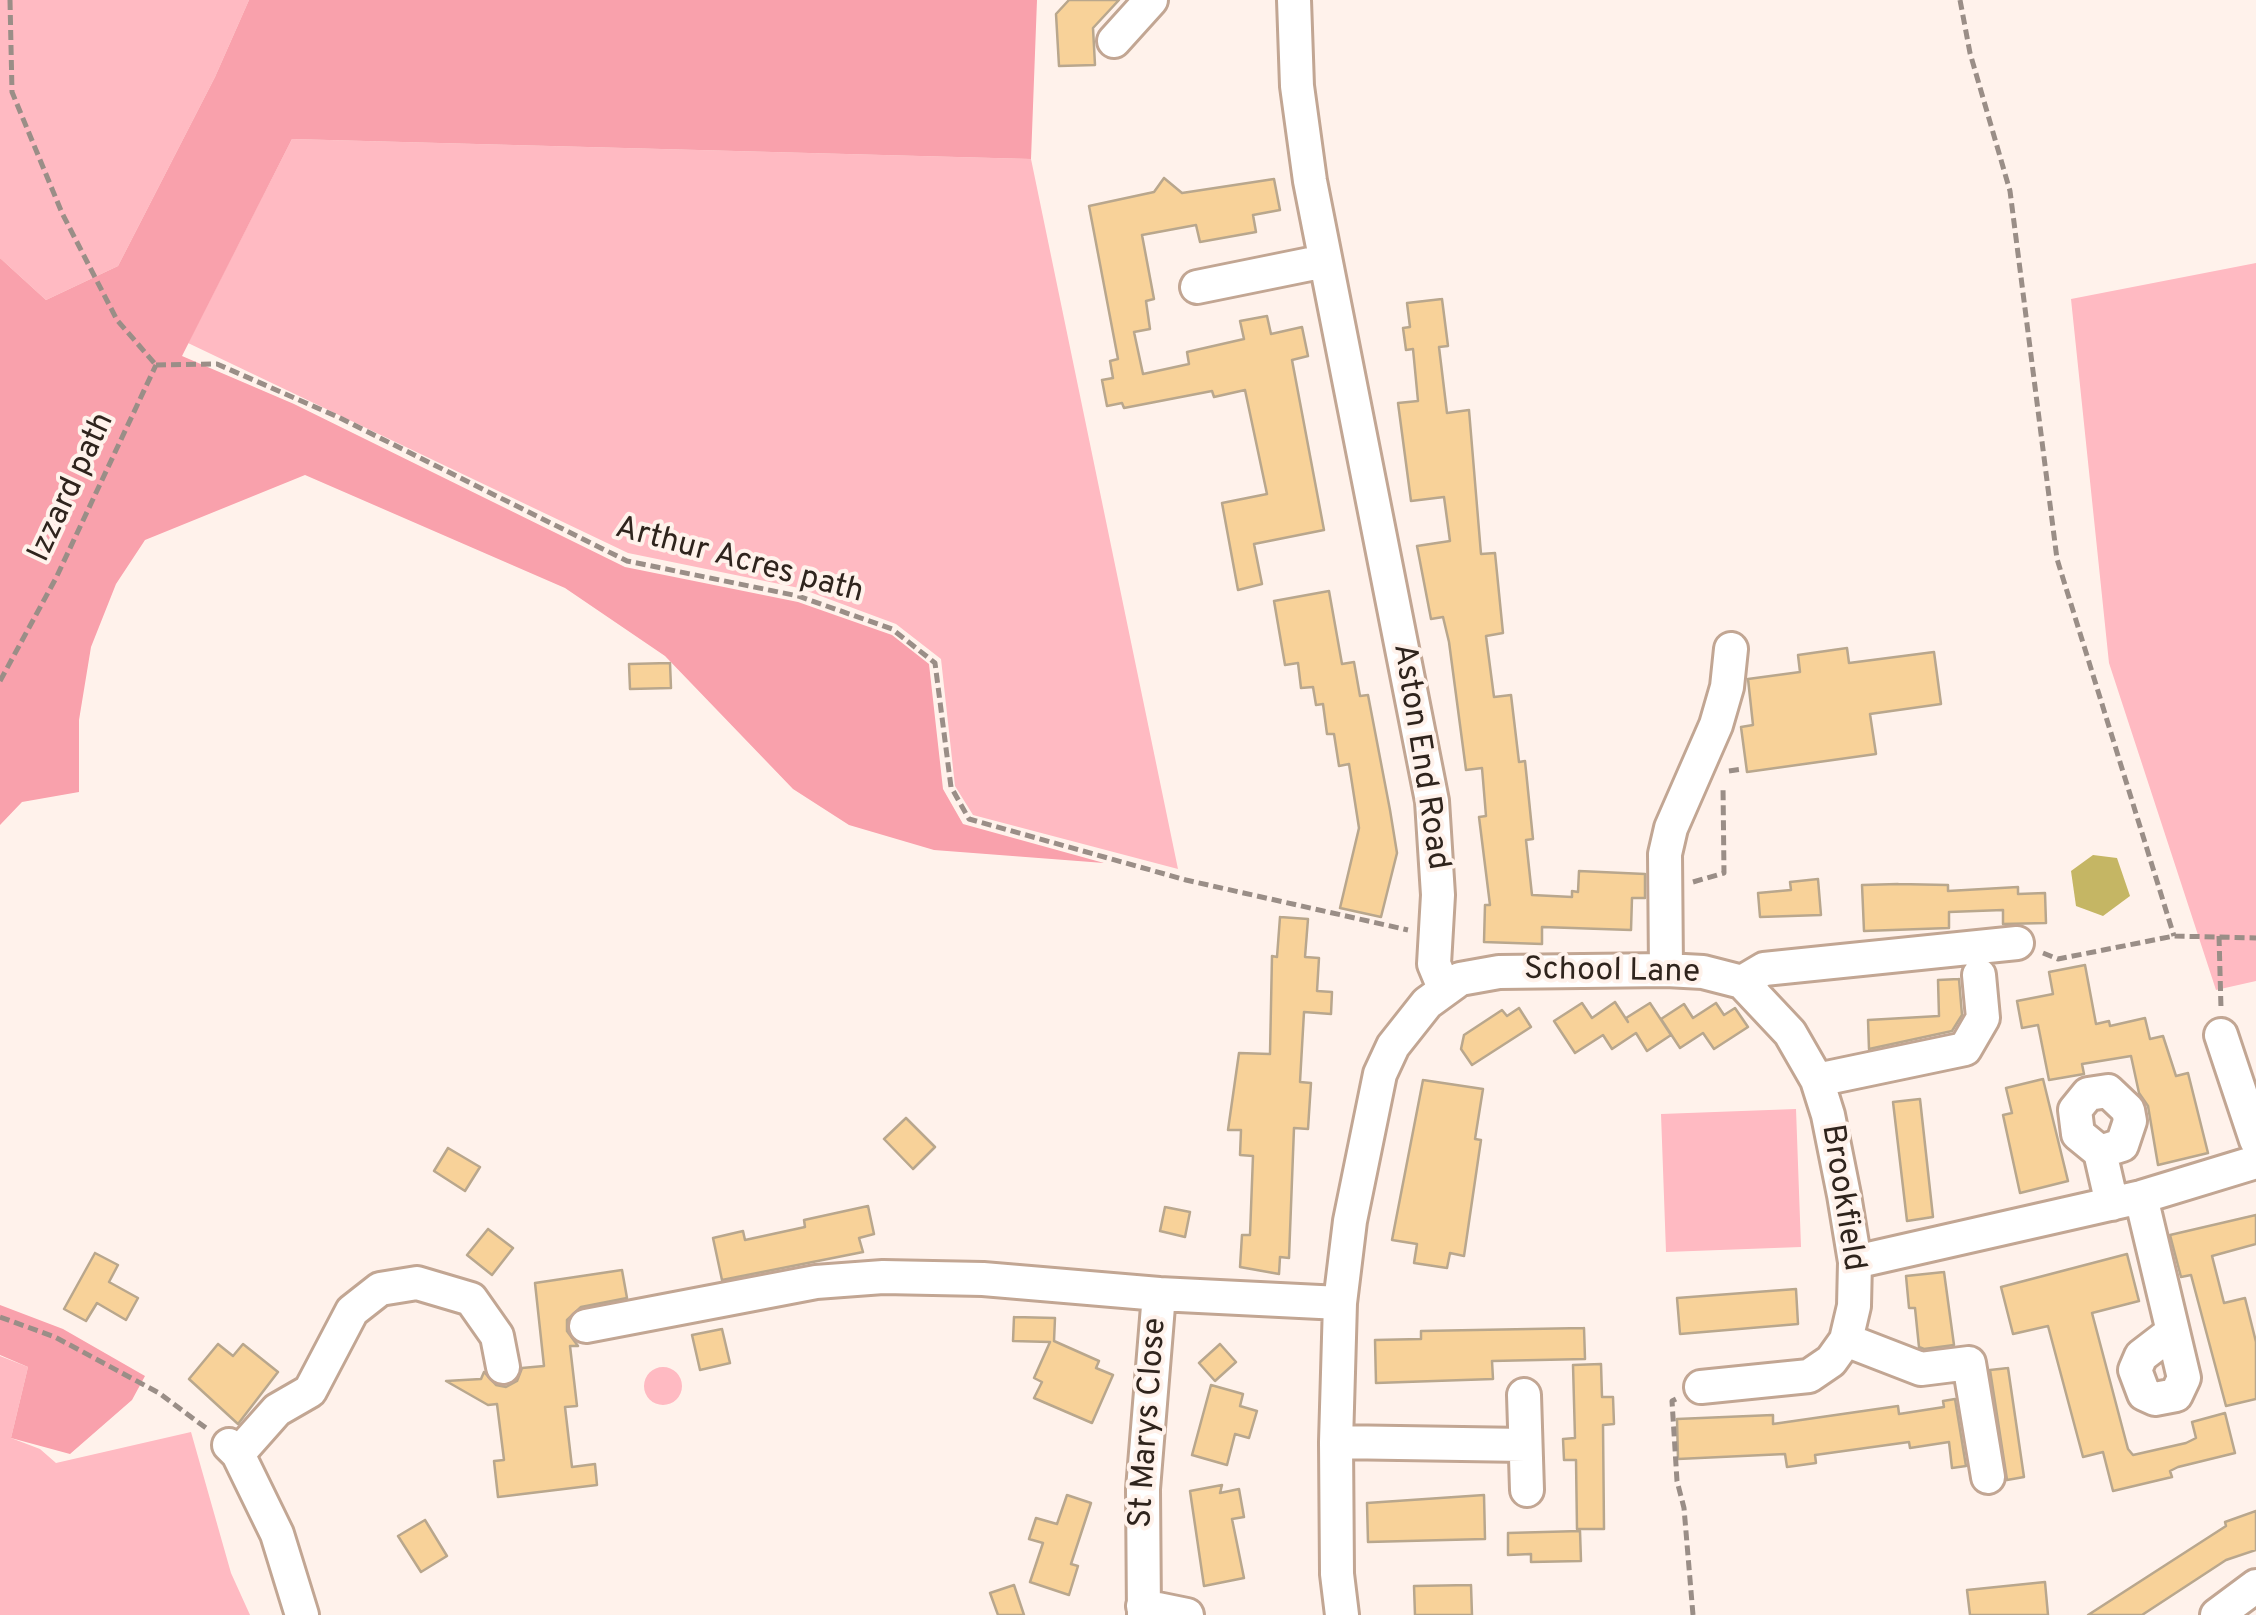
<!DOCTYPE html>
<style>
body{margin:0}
canvas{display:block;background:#fff2eb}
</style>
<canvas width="2256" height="1615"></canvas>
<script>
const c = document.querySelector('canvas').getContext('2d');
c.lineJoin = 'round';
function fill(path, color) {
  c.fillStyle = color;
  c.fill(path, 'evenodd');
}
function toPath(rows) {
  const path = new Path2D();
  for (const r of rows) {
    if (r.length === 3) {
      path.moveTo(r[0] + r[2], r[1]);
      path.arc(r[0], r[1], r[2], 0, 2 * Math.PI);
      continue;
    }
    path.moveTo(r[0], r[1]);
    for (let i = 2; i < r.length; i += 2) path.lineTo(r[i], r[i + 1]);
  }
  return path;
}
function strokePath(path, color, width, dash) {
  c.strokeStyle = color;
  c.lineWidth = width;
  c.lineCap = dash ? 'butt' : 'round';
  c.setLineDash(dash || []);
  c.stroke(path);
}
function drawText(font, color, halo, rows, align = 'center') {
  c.font = font + ' Overpass,sans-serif';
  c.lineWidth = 8;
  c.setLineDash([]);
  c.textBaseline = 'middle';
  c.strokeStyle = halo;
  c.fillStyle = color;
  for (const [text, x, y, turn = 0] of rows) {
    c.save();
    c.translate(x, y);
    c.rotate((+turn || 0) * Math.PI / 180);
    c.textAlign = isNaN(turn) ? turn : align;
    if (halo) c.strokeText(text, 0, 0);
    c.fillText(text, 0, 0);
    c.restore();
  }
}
fill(toPath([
 [0,0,249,0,215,77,118,266,46,300,0,258],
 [292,139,1031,159,1178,869,973,815,955,786,941,659,896,624,799,588,628,553,188,343],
 [2256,263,2256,981,2216,990,2109,663,2071,299],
 [1796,1109,1801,1247,1666,1252,1661,1114],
 [0,1356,28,1367,11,1438,40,1449,56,1463,191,1432,231,1573,250,1615,0,1615],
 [663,1386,19]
]), '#ffbac2');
fill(toPath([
 [249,0,1037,0,1031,159,292,139,182,356,294,404,625,567,798,602,892,635,929,664,943,789,963,824,1104,863,934,850,849,825,793,789,665,656,565,588,305,475,145,540,116,584,91,647,79,720,79,792,22,802,0,825,0,258,46,300,118,266,215,77],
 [0,1305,63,1329,145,1376,132,1400,70,1454,11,1438,28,1367,0,1355]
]), '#f9a1ac');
fill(toPath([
 [2093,855,2117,858,2130,896,2103,916,2076,906,2071,871]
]), '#c5b664');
const building = toPath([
 [1069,0,1119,0,1093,28,1095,65,1059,66,1056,14,1069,0],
 [1164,178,1182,193,1274,179,1280,210,1253,215,1256,232,1200,242,1196,225,1142,235,1154,299,1146,301,1150,329,1134,332,1143,374,1189,364,1187,352,1244,339,1240,321,1267,316,1271,334,1302,327,1308,356,1292,360,1324,530,1254,544,1262,584,1238,590,1222,503,1267,494,1245,390,1214,397,1212,391,1124,408,1122,403,1107,406,1102,380,1113,378,1110,361,1118,359,1089,206,1154,192,1164,178],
 [1442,299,1448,346,1439,347,1447,413,1469,410,1481,554,1495,553,1503,633,1486,636,1494,697,1511,695,1519,762,1525,761,1533,839,1526,840,1532,895,1572,897,1572,891,1578,892,1579,871,1645,874,1645,898,1632,898,1631,930,1542,927,1542,944,1484,942,1485,905,1490,905,1479,817,1486,816,1482,768,1466,770,1449,642,1443,617,1431,619,1417,546,1450,541,1444,497,1411,501,1398,403,1418,401,1413,349,1406,350,1403,328,1410,327,1407,303,1442,299],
 [1329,591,1342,664,1354,662,1360,696,1368,695,1390,810,1397,853,1381,917,1340,908,1359,828,1349,764,1339,766,1334,734,1327,734,1323,704,1316,705,1313,687,1301,688,1298,663,1285,665,1274,601,1329,591],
 [1847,648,1849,663,1934,652,1941,704,1870,714,1876,754,1747,772,1741,727,1753,725,1748,679,1800,672,1798,655,1847,648],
 [670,663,671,688,630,689,629,664,670,663],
 [1818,879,1821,915,1760,917,1758,893,1791,890,1790,882,1818,879],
 [1898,884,1948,885,1948,891,2018,887,2018,894,2045,893,2046,923,2003,924,2003,910,1949,912,1949,928,1864,931,1862,885,1898,884],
 [1280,917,1308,919,1305,957,1319,958,1317,991,1332,992,1331,1014,1304,1012,1300,1082,1311,1083,1308,1129,1294,1128,1289,1258,1280,1257,1279,1274,1240,1267,1242,1235,1250,1235,1253,1156,1240,1155,1241,1130,1228,1130,1239,1053,1270,1054,1272,956,1277,957,1280,917],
 [2085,965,2096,1024,2109,1021,2110,1026,2145,1018,2150,1039,2163,1036,2176,1076,2188,1073,2208,1153,2158,1165,2148,1106,2139,1093,2131,1056,2082,1064,2084,1074,2049,1080,2038,1025,2022,1028,2017,1001,2053,994,2049,972,2085,965],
 [1959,979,1962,1015,1952,1031,1869,1049,1868,1020,1939,1016,1938,980,1959,979],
 [1615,1002,1628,1022,1626,1018,1650,1003,1671,1035,1647,1051,1636,1033,1612,1049,1603,1035,1575,1053,1554,1021,1582,1003,1592,1018,1615,1002],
 [1716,1003,1724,1015,1735,1008,1748,1027,1714,1049,1703,1033,1680,1048,1661,1019,1684,1004,1693,1018,1716,1003],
 [1519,1008,1531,1027,1472,1065,1461,1049,1464,1035,1502,1010,1507,1016,1519,1008],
 [2043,1079,2068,1181,2020,1193,2003,1115,2012,1113,2006,1088,2043,1079],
 [1423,1080,1483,1089,1475,1139,1481,1140,1464,1256,1450,1253,1447,1268,1414,1263,1417,1244,1392,1240,1423,1080],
 [1920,1099,1933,1217,1907,1221,1893,1102,1920,1099],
 [906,1118,935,1147,913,1169,884,1139,906,1118],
 [448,1148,480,1167,465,1191,434,1171,448,1148],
 [868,1206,874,1234,859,1238,863,1252,722,1280,713,1238,743,1231,745,1240,805,1227,804,1220,868,1206],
 [1165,1207,1190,1212,1185,1237,1160,1231,1165,1207],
 [2256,1215,2256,1244,2212,1256,2224,1303,2245,1298,2256,1342,2256,1399,2226,1406,2191,1275,2181,1277,2170,1235,2256,1215],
 [488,1229,513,1248,492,1275,467,1255,488,1229],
 [95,1253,118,1265,109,1282,138,1298,126,1320,97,1303,86,1321,64,1309,95,1253],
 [2127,1254,2139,1301,2092,1313,2128,1449,2133,1455,2186,1443,2196,1438,2192,1422,2225,1413,2235,1453,2178,1467,2170,1471,2172,1477,2113,1491,2103,1452,2083,1457,2048,1326,2013,1334,2001,1287,2127,1254],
 [622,1270,627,1298,581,1307,567,1320,567,1331,578,1346,570,1346,577,1406,565,1407,572,1467,595,1464,597,1485,498,1497,494,1461,504,1460,497,1404,488,1405,446,1381,481,1379,484,1372,496,1385,506,1387,517,1381,522,1368,544,1366,535,1283,622,1270],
 [1944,1272,1954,1345,1924,1349,1919,1347,1915,1308,1909,1308,1906,1276,1944,1272],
 [1796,1289,1798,1324,1680,1334,1677,1298,1796,1289],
 [1014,1317,1055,1318,1054,1341,1099,1361,1096,1368,1113,1375,1092,1423,1034,1398,1042,1382,1034,1378,1050,1342,1013,1341,1014,1317],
 [1584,1328,1585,1359,1492,1361,1493,1379,1376,1383,1375,1340,1421,1339,1421,1331,1584,1328],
 [722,1329,730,1363,700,1370,692,1335,722,1329],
 [218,1344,233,1356,243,1344,278,1372,238,1424,189,1379,218,1344],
 [1220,1344,1236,1362,1215,1381,1199,1363,1220,1344],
 [1601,1364,1602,1397,1613,1397,1614,1424,1603,1425,1604,1529,1577,1529,1576,1460,1564,1460,1563,1439,1575,1438,1573,1365,1601,1364],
 [2008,1368,2024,1477,2007,1480,1990,1370,2008,1368],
 [1211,1385,1243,1394,1240,1406,1257,1411,1249,1438,1235,1434,1227,1465,1192,1455,1211,1385],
 [1955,1399,1966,1466,1952,1468,1949,1442,1910,1448,1909,1442,1815,1455,1816,1463,1787,1467,1785,1454,1678,1459,1677,1419,1773,1415,1773,1424,1898,1406,1899,1414,1944,1407,1943,1401,1955,1399],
 [1222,1485,1220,1493,1239,1489,1244,1517,1232,1519,1244,1578,1204,1586,1190,1491,1222,1485],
 [1067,1495,1091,1503,1071,1564,1078,1566,1069,1595,1030,1582,1043,1543,1029,1539,1036,1518,1057,1524,1067,1495],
 [1484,1495,1485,1539,1368,1542,1367,1503,1484,1495],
 [2256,1511,2256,1550,2226,1560,2142,1615,2088,1615,2226,1526,2225,1522,2256,1511],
 [425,1520,447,1556,421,1572,398,1536,425,1520],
 [1580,1531,1581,1561,1531,1562,1531,1554,1508,1555,1508,1533,1580,1531],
 [2045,1582,2048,1615,1970,1615,1967,1590,2045,1582],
 [1014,1585,1024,1615,998,1615,990,1593,1014,1585],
 [1471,1585,1472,1615,1415,1615,1414,1586,1471,1585]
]);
fill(building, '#f8d299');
strokePath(building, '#b9a78d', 2.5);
const minor = toPath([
 [1294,0,1297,86,1310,181,1432,801,1438,895,1434,964,1444,988],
 [1114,41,1151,0],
 [1197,287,1325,261],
 [1666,970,1665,854,1671,828,1716,725,1727,687,1731,649],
 [2221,1035,2256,1140],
 [1817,1080,1965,1049,1983,1018,1979,975],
 [2100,1152,2122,1145,2130,1121,2128,1110,2108,1091,2088,1094,2075,1110,2078,1134,2100,1152,2112,1204],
 [2141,1197,2184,1378,2176,1395,2155,1399,2144,1394,2135,1370,2141,1356,2171,1333],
 [1855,1262,2141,1197,2256,1162],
 [586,1326,816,1282,883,1277,983,1279,1159,1294],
 [1846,1340,1921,1369,1969,1363,1988,1477],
 [1701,1387,1809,1376,1831,1361,1846,1340,1854,1306,1855,1262,1844,1195,1828,1115,1817,1080,1790,1033,1742,982],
 [1524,1395,1527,1490],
 [1336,1442,1525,1445],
 [229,1445,238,1454,277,1534,302,1615],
 [238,1454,277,1410,310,1391,352,1311,380,1289,417,1283,471,1299,497,1336,503,1367],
 [1143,1606,1187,1615],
 [1144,1615,1143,1489,1159,1294,1340,1303],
 [1342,1615,1337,1574,1336,1442,1340,1303,1350,1221,1380,1074,1393,1046,1427,1003,1460,979,1499,972,1666,970,1703,972,1742,982,1764,969,2017,943],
 [2217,1615,2256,1586]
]);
strokePath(minor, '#c2a693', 38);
strokePath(toPath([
 [10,0,12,92,62,213,117,320,156,365],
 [1960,0,1970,53,2010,191,2057,559,2174,936],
 [156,365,217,364,338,417,627,561,798,596,892,629,935,663,951,787,969,819,1186,880,1408,930],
 [0,681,56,578,156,365],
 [1729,771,1743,769],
 [1693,882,1724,873,1723,786],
 [2219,936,2221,1008],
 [2043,953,2058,959,2174,936,2256,938],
 [0,1317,55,1337,159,1393,206,1428],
 [1676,1399,1672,1401,1677,1481,1684,1508,1693,1615]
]), '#9a8e87', 5, [10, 5]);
strokePath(minor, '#fff', 32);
drawText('32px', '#2f241d', '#fff2eb', [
 ["Izzard path",73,488,-65],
 ["Arthur Acres path",739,562,15],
 ["Aston End Road",1419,757,81],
 ["School Lane",1612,973,1],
 ["Brookfield",1841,1198,81],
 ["St Marys Close",1150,1423,-86]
]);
</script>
